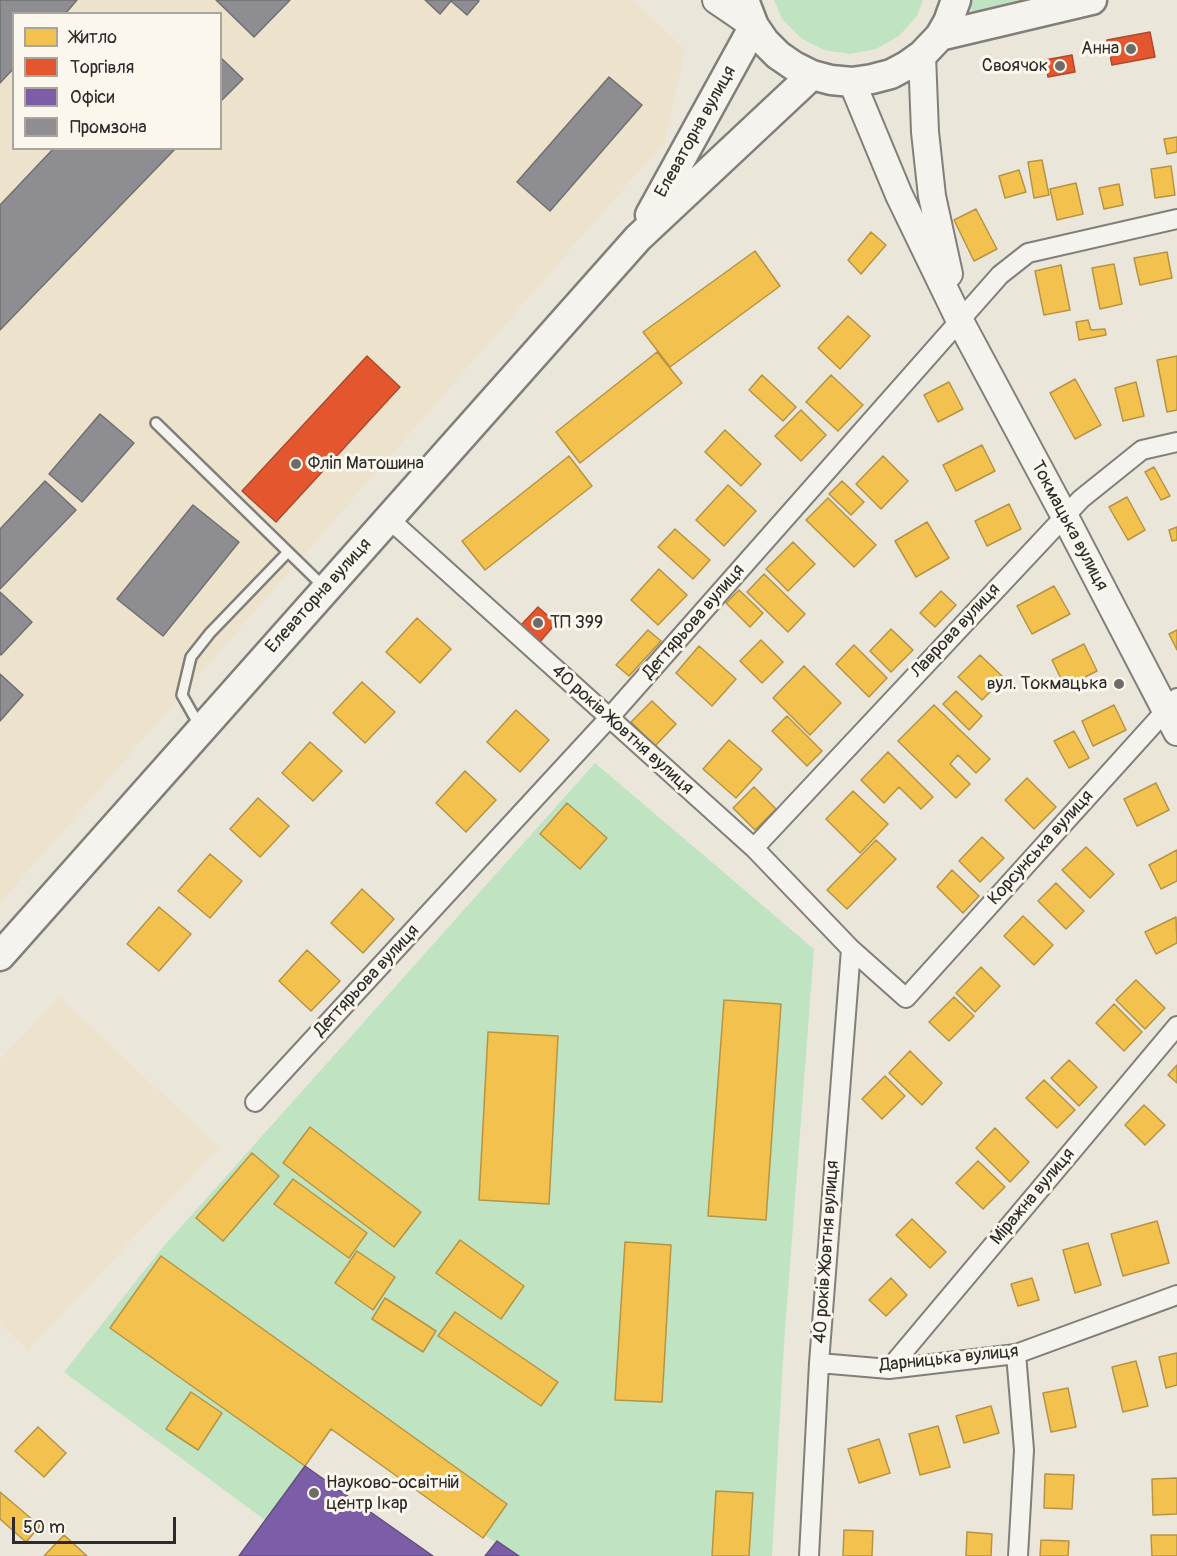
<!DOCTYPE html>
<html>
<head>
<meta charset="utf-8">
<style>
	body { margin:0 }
	#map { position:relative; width:1177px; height:1556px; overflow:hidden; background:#ebe6da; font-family:Pangolin,sans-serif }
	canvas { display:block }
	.legend { position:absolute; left:12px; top:12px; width:210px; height:138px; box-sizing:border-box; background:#fbf7ec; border:2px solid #a8a59f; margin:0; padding:8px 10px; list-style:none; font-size:18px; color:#2b2b2b }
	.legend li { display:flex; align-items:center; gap:12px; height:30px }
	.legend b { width:30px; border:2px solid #a8a59f }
	.scale { position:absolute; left:12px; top:1517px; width:164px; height:27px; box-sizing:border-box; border:3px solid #2b2b2b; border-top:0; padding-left:8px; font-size:18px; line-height:21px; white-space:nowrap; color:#2b2b2b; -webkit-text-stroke:4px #fbf7ec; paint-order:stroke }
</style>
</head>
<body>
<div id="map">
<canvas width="1177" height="1556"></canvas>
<ul class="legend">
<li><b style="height:16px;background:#f2c14e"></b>Житло</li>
<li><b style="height:16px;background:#e4572e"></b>Торгівля</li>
<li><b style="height:16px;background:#7b5ea7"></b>Офіси</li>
<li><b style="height:16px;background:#8d8d92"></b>Промзона</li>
</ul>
<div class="scale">50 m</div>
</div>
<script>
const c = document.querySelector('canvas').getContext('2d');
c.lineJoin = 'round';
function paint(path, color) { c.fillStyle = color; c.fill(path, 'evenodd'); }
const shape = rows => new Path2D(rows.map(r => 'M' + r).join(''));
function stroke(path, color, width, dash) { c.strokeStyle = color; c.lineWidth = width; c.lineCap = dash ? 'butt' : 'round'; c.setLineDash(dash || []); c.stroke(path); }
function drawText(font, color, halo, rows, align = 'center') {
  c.font = font + ' Pangolin,sans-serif'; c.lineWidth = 6; c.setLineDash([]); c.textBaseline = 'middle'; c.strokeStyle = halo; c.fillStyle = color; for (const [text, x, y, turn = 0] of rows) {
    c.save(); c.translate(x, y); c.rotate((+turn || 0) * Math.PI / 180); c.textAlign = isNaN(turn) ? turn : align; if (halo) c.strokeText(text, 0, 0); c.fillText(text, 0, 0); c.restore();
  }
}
const built = shape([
	[0,0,632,0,685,49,665,141,0,903],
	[14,14,220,14,220,148,14,148],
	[59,997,219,1147,28,1350,0,1324,0,1060]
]);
const green = shape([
	[774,0,923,0,917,16,899,36,876,49,850,54,824,50,801,38,782,19],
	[973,0,1040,0,976,15,970,8],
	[595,763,814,949,784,1344,772,1556,515,1556,332,1429,265,1520,64,1372,163,1247]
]);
const homes = shape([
	[1177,137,1177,152,1167,154,1164,139,1177,137],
	[1042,160,1049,195,1034,198,1028,162,1042,160],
	[1171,166,1175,195,1155,198,1151,169,1171,166],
	[1019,170,1026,192,1005,198,999,176,1019,170],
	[1076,183,1083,214,1057,220,1050,189,1076,183],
	[1119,184,1123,205,1104,209,1099,188,1119,184],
	[976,209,997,249,974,261,954,220,976,209],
	[871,232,886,245,861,274,848,260,871,232],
	[755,251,780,286,670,367,643,332,755,251],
	[1167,252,1172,278,1140,285,1134,258,1167,252],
	[1114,264,1122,304,1100,309,1092,268,1114,264],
	[1061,265,1070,310,1044,315,1035,271,1061,265],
	[848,316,870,336,840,369,818,348,848,316],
	[1088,320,1091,330,1105,329,1106,335,1079,340,1076,322,1088,320],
	[657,352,682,383,580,463,556,432,657,352],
	[1177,356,1177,410,1167,412,1157,360,1177,356],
	[762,375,796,407,783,421,749,390,762,375],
	[831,375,863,405,838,431,806,402,831,375],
	[1075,379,1101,425,1075,439,1050,393,1075,379],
	[949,382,963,409,938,422,924,395,949,382],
	[1136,382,1144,416,1123,421,1115,388,1136,382],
	[801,410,826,435,801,461,775,436,801,410],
	[725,430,761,464,741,486,705,452,725,430],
	[982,445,995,471,956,491,943,465,982,445],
	[569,456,592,486,485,570,462,541,569,456],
	[883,456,908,481,881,509,856,484,883,456],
	[1154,467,1170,496,1161,500,1145,472,1154,467],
	[842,481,864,502,851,515,829,494,842,481],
	[728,485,756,511,724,546,696,520,728,485],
	[1127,497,1145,530,1128,540,1109,507,1127,497],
	[828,498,876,545,854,567,806,520,828,498],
	[1009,504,1021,529,987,546,975,521,1009,504],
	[927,522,949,558,916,577,895,541,927,522],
	[1177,527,1177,540,1172,541,1169,530,1177,527],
	[675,529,710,560,693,579,658,547,675,529],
	[793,542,815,564,788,591,766,569,793,542],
	[659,569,687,595,658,625,631,600,659,569],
	[764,574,805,614,788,632,747,592,764,574],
	[1054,586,1070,614,1032,634,1017,606,1054,586],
	[739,590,763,613,750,627,726,603,739,590],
	[941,591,956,605,935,627,920,613,941,591],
	[417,618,451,649,420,683,386,652,417,618],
	[891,629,913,650,891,672,870,651,891,629],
	[648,630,661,641,629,676,616,665,648,630],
	[1177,630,1177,650,1169,634,1177,630],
	[761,640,783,662,762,683,740,661,761,640],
	[1084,644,1097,671,1065,687,1052,660,1084,644],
	[854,645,887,678,869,697,836,664,854,645],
	[699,646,736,679,712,706,676,673,699,646],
	[980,655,1004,678,982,700,958,677,980,655],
	[804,666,841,703,810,735,773,698,804,666],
	[362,682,395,712,365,743,333,713,362,682],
	[956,691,982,716,969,730,943,704,956,691],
	[652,701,676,724,655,746,631,722,652,701],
	[934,705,990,759,976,773,958,755,950,764,970,784,956,798,898,741,934,705],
	[1114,705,1126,730,1093,746,1082,721,1114,705],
	[516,710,549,740,520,772,487,742,516,710],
	[787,716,822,751,807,766,772,731,787,716],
	[1074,731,1089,758,1069,768,1054,741,1074,731],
	[729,740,762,769,736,798,703,769,729,740],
	[310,742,342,771,313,801,282,773,310,742],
	[888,752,933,797,921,809,899,787,884,803,861,780,888,752],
	[465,771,496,800,466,832,436,803,465,771],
	[1027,778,1056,807,1034,829,1005,800,1027,778],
	[1156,783,1169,810,1137,826,1124,799,1156,783],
	[754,787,776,809,755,830,733,808,754,787],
	[853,791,888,824,860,853,826,819,853,791],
	[258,798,289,826,260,857,230,829,258,798],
	[567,803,607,838,580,869,540,834,567,803],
	[982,837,1004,858,980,882,959,861,982,837],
	[876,840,896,859,847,909,827,890,876,840],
	[1086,847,1114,874,1090,898,1062,870,1086,847],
	[1177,850,1177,881,1161,889,1149,865,1177,850],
	[210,854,242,881,210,918,178,891,210,854],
	[952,870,979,896,963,913,937,887,952,870],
	[1056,883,1084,911,1066,929,1038,901,1056,883],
	[362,889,394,919,363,953,331,923,362,889],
	[159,907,191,934,159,971,127,944,159,907],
	[1023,916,1053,945,1034,965,1004,936,1023,916],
	[1176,917,1177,943,1156,954,1145,932,1176,917],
	[307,950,340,981,311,1011,279,981,307,950],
	[981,967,1000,986,975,1012,956,993,981,967],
	[1136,980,1165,1008,1145,1029,1116,1000,1136,980],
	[954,997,974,1016,949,1041,929,1022,954,997],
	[724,1000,781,1004,766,1220,708,1216,724,1000],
	[1114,1004,1142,1032,1124,1051,1096,1023,1114,1004],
	[488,1032,558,1036,549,1204,479,1200,488,1032],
	[910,1051,942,1083,922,1105,889,1073,910,1051],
	[1069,1060,1097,1087,1079,1106,1051,1078,1069,1060],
	[1177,1065,1177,1083,1168,1075,1177,1065],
	[885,1076,905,1096,882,1119,862,1099,885,1076],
	[1044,1080,1075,1110,1057,1128,1026,1098,1044,1080],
	[1144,1105,1165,1125,1145,1145,1125,1125,1144,1105],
	[310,1127,421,1212,394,1247,283,1163,310,1127],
	[995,1128,1029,1162,1010,1182,976,1148,995,1128],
	[252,1153,279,1176,223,1241,196,1218,252,1153],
	[978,1161,1005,1187,983,1209,956,1183,978,1161],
	[293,1179,367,1233,349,1258,274,1204,293,1179],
	[912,1219,946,1252,930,1268,896,1235,912,1219],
	[1157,1221,1169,1263,1123,1276,1111,1234,1157,1221],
	[460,1240,524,1286,501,1319,436,1273,460,1240],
	[625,1242,671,1245,662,1402,615,1400,625,1242],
	[1088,1243,1101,1285,1075,1293,1063,1250,1088,1243],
	[357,1251,395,1277,373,1310,335,1283,357,1251],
	[161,1256,507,1504,483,1538,331,1429,305,1466,110,1328,161,1256],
	[891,1278,907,1295,886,1316,869,1300,891,1278],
	[1032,1278,1039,1300,1018,1306,1011,1284,1032,1278],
	[385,1298,436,1331,423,1352,372,1319,385,1298],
	[455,1312,558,1382,541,1406,438,1336,455,1312],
	[1177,1353,1177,1385,1166,1388,1159,1357,1177,1353],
	[1136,1361,1148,1406,1123,1412,1112,1367,1136,1361],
	[1068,1388,1076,1427,1051,1432,1043,1393,1068,1388],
	[191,1392,222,1413,198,1450,166,1429,191,1392],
	[991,1406,999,1433,964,1443,956,1416,991,1406],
	[938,1426,950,1467,920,1475,909,1434,938,1426],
	[38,1427,66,1453,44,1477,15,1451,38,1427],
	[879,1439,890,1473,859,1483,848,1449,879,1439],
	[1045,1474,1074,1475,1072,1509,1044,1508,1045,1474],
	[1177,1478,1177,1514,1153,1515,1152,1479,1177,1478],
	[716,1491,753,1493,749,1556,712,1556,716,1491],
	[0,1492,40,1526,26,1542,0,1519,0,1492],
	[844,1530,873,1531,872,1556,843,1556,844,1530],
	[967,1532,992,1534,991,1556,966,1556,967,1532],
	[64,1535,87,1556,44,1556,64,1535],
	[1151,1535,1177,1535,1177,1556,1152,1556,1151,1535],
	[1041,1540,1069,1541,1068,1556,1040,1556,1041,1540]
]);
const shops = shape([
	[1150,32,1155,57,1112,65,1107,40,1150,32],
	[1072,55,1075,72,1048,77,1045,60,1072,55],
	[367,356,400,387,276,522,242,491,367,356],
	[538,607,556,623,539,643,520,626,538,607]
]);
const offices = shape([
	[305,1466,433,1556,239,1556,305,1466],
	[497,1541,519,1556,485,1556,497,1541]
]);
const industry = shape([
	[0,0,77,0,65,14,14,14,14,68,0,83,0,0],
	[216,0,290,0,254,37,216,0],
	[425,0,478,0,479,1,467,15,451,1,440,14,425,0],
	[220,57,243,79,220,102,220,57],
	[609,77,642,105,550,211,517,182,609,77],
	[54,148,176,148,0,330,0,205,54,148],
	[100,414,134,443,82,502,49,474,100,414],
	[45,481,76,510,0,589,0,529,45,481],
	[193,505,239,542,163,636,117,599,193,505],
	[0,592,32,622,1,655,0,653,0,592],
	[0,674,23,695,0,721,0,674]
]);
const lane = shape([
	[156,423,324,587],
	[199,725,182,695,191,657,210,633,288,552]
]);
const street = shape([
	[388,518,754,848,851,949,906,998,1177,698],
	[754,848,1081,499,1142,450,1177,442],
	[255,1102,609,718,1000,275,1028,253,1177,219],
	[1016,1354,1024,1450,1018,1556],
	[819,1363,889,1369,1016,1354,1177,1295],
	[889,1369,1177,1026],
	[809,1556,819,1363,851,949]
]);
const secondary = shape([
	[716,0,754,26],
	[922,55,925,132,932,196,949,274],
	[852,82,899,195,960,321,1064,515,1177,732]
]);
const primary = shape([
	[744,0,754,26,765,42,778,55,794,66,812,75,831,80,852,82,872,79,891,74,908,65,922,55,940,36,948,22,956,0],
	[940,36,1092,0],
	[650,215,754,26],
	[0,956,638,238,812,75]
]);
const markers = [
	[1131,49,6,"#6e6c68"],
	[1060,66,6,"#6e6c68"],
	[296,464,6,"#6e6c68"],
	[538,623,6,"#6e6c68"],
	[1119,684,6,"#6e6c68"],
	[314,1493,6,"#6e6c68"]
];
const poiNames = [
	["Анна",1119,49],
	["Своячок",1048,66],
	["Фліп Матошина",308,464,"left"],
	["ТП 399",550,623,"left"],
	["вул. Токмацька",1107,684],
	["Науково-освітній",326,1483,"left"],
	["центр Ікар",326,1504,"left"]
];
const streetNames = [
	["Елеваторна вулиця",696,132,-61],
	["Токмацька вулиця",1069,526,62],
	["Елеваторна вулиця",319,596,-48],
	["Дегтярьова вулиця",694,622,-49],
	["Лаврова вулиця",956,631,-47],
	["40 років Жовтня вулиця",622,730,42],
	["Корсунська вулиця",1041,848,-48],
	["Дегтярьова вулиця",367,981,-47],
	["Міражна вулиця",1033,1197,-50],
	["40 років Жовтня вулиця",827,1252,-86],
	["Дарницька вулиця",949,1359,-6]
];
paint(built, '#ede2cc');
paint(green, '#c0e4c2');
paint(homes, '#f2c14e');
stroke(homes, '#b69444', 1.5);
paint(shops, '#e4572e');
stroke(shops, '#ac4a2d', 1.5);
paint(offices, '#7b5ea7');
stroke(offices, '#634f82', 1.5);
paint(industry, '#8d8d92');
stroke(industry, '#707073', 1.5);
stroke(lane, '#817f7a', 14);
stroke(street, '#817f7a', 22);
stroke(secondary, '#817f7a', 30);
stroke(primary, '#817f7a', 33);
stroke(lane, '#f4f3ee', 9);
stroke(street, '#f4f3ee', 18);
stroke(secondary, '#f4f3ee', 26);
stroke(primary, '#f4f3ee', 28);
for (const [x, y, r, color] of markers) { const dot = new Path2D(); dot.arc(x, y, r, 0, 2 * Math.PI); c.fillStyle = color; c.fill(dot); stroke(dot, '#fbf7ec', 2); }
drawText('18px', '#2b2b2b', '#fbf7ec', poiNames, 'right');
drawText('18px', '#2b2b2b', '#fbf7ec', streetNames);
</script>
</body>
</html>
